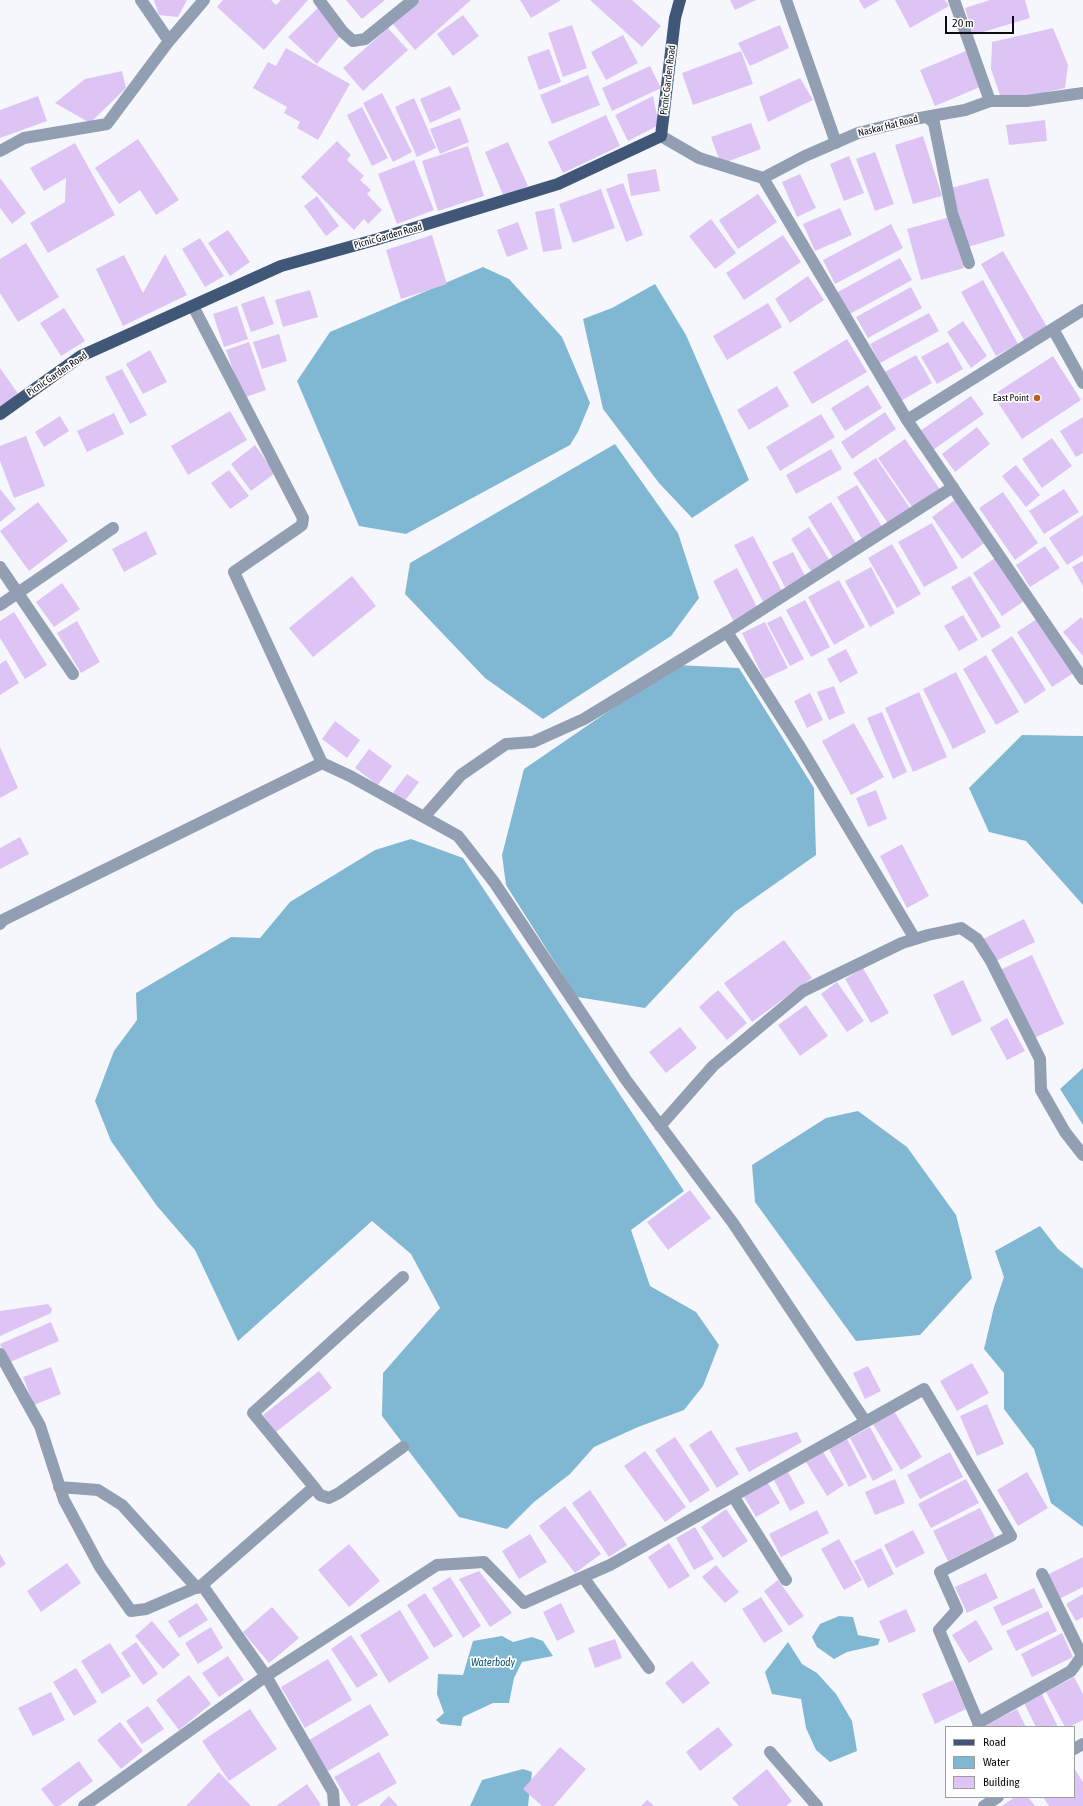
<!DOCTYPE html>
<html>
<head>
<meta charset="utf-8">
<style>
	body { margin:0 }
	#map { position:relative; width:1083px; height:1806px; overflow:hidden; background:#f6f7fd; font-family:"Asap Condensed",sans-serif }
	canvas { display:block }
	.legend { position:absolute; left:945px; top:1726px; width:130px; height:72px; box-sizing:border-box; background:#fff; border:1px solid #9d9d9f; margin:0; padding:5px 7px; list-style:none; font-size:12px; color:#0b0b10 }
	.legend li { display:flex; align-items:center; gap:8px; height:20px }
	.legend b { width:20px; border:1px solid #9d9d9f }
	.scale { position:absolute; left:945px; top:16px; width:69px; height:18px; box-sizing:border-box; border:2px solid #0b0b10; border-top:0; padding-left:5px; font-size:12px; line-height:14px; white-space:nowrap; color:#0b0b10; -webkit-text-stroke:3px #fff; paint-order:stroke }
</style>
</head>
<body>
<div id="map">
<canvas width="1083" height="1806"></canvas>
<ul class="legend">
<li><b style="height:5px;background:#405777"></b>Road</li>
<li><b style="height:11px;background:#80b7d3"></b>Water</li>
<li><b style="height:11px;background:#ddc4f4"></b>Building</li>
</ul>
<div class="scale">20 m</div>
</div>
<script>
const c = document.querySelector('canvas').getContext('2d');
c.lineJoin = 'round';
function paint(path, color) { c.fillStyle = color; c.fill(path, 'evenodd'); }
const shape = rows => new Path2D(rows.map(r => 'M' + r).join(''));
function stroke(path, color, width, dash) { c.strokeStyle = color; c.lineWidth = width; c.lineCap = dash ? 'butt' : 'round'; c.setLineDash(dash || []); c.stroke(path); }
function drawText(font, color, halo, rows, align = 'center') {
  c.font = font + ' "Asap Condensed",sans-serif'; c.lineWidth = 3.5; c.setLineDash([]); c.textBaseline = 'middle'; c.strokeStyle = halo; c.fillStyle = color; for (const [text, x, y, turn = 0] of rows) {
    c.save(); c.translate(x, y); c.rotate((+turn || 0) * Math.PI / 180); c.textAlign = isNaN(turn) ? turn : align; if (halo) c.strokeText(text, 0, 0); c.fillText(text, 0, 0); c.restore();
  }
}
const water = shape([
	[483,267,509,279,562,337,590,403,578,432,570,445,406,534,359,526,297,381,330,332],
	[655,284,686,335,749,480,692,518,659,483,603,409,583,319,612,308],
	[615,444,678,533,699,598,671,636,543,719,485,678,405,594,410,563],
	[676,665,739,668,814,788,816,855,735,912,645,1008,577,997,506,885,502,855,524,769],
	[1022,735,1083,736,1083,905,1026,841,989,832,969,788],
	[411,839,463,858,684,1191,631,1230,650,1286,696,1312,719,1345,703,1386,684,1410,638,1427,594,1447,570,1474,534,1502,507,1529,459,1517,382,1416,383,1373,440,1308,411,1254,372,1221,238,1341,195,1250,157,1206,111,1141,95,1101,114,1051,137,1020,136,993,231,937,260,938,290,902,375,850],
	[1083,1068,1083,1125,1060,1089],
	[858,1111,907,1147,956,1215,972,1278,920,1335,856,1341,755,1202,752,1165,826,1118],
	[1040,1226,1058,1249,1083,1269,1083,1527,1051,1503,1034,1449,1004,1409,1004,1373,984,1349,994,1307,1004,1277,995,1251],
	[839,1616,853,1617,858,1635,880,1639,878,1645,847,1652,834,1659,817,1647,812,1637,820,1624],
	[502,1636,513,1642,532,1637,543,1641,553,1656,522,1662,514,1678,509,1703,493,1703,463,1717,461,1726,441,1724,436,1720,444,1713,437,1694,438,1674,463,1675,473,1641],
	[788,1642,802,1664,817,1673,836,1694,852,1721,857,1751,830,1762,816,1750,806,1728,801,1699,772,1694,765,1672],
	[523,1769,532,1772,528,1806,470,1806,482,1780]
]);
const building = shape([
	[154,0,187,0,178,17,159,15],
	[223,0,271,0,276,5,281,0,308,0,264,50,217,7],
	[346,0,385,0,362,19],
	[420,0,471,0,415,50,393,24],
	[520,0,561,0,531,18],
	[590,0,632,0,661,26,642,47],
	[730,0,756,0,735,10],
	[859,0,880,0,864,9],
	[895,0,945,0,949,6,910,28],
	[990,0,1025,0,1030,18,973,35,965,8],
	[318,8,340,36,317,64,288,37],
	[463,15,479,36,453,56,437,34],
	[572,25,587,68,563,77,548,33],
	[780,25,789,48,750,66,738,43],
	[388,28,408,50,363,91,343,68],
	[1053,28,1068,65,1065,88,1030,96,1000,95,991,69,992,42],
	[623,35,638,63,606,80,591,52],
	[286,48,350,84,318,140,297,128,300,122,284,113,287,107,253,88,268,62,276,66],
	[549,49,561,82,539,90,527,57],
	[741,51,753,84,693,105,682,73],
	[966,51,980,87,935,106,920,70],
	[650,66,661,88,612,111,602,88],
	[122,71,126,88,90,123,55,103,85,79],
	[588,75,600,105,552,124,540,95],
	[800,78,813,100,768,122,759,97],
	[450,86,461,109,430,123,420,99],
	[382,93,412,152,393,162,363,103],
	[38,96,47,121,0,138,0,110],
	[653,96,659,125,628,141,615,115],
	[414,98,436,148,417,157,395,107],
	[362,107,388,158,372,166,347,115],
	[606,115,620,146,563,173,548,142],
	[460,118,469,142,440,154,430,129],
	[1045,120,1047,141,1009,145,1006,125],
	[751,123,761,149,721,164,711,137],
	[923,136,942,196,913,204,895,145],
	[138,139,179,200,156,215,140,190,119,204,95,168],
	[337,141,351,155,347,160,364,176,360,180,371,190,367,194,382,210,368,224,364,219,354,230,301,177],
	[508,142,528,186,504,197,485,152],
	[75,143,115,215,48,253,30,223,65,202,66,178,44,191,30,168],
	[468,146,484,196,438,211,422,161],
	[875,152,894,204,875,211,856,159],
	[849,156,864,193,844,201,830,164],
	[414,160,434,210,397,224,378,174],
	[656,169,660,191,631,196,627,174],
	[800,174,816,208,797,217,782,182],
	[0,178,26,213,12,224,0,208],
	[988,178,1005,236,968,247,951,188],
	[623,183,643,235,626,242,606,189],
	[601,189,615,228,573,243,559,204],
	[758,194,777,222,738,249,719,220],
	[317,196,339,226,326,236,304,206],
	[554,208,562,249,543,252,535,212],
	[840,208,852,235,815,251,803,224],
	[950,217,964,268,921,280,907,229],
	[711,219,736,253,715,269,689,236],
	[518,222,528,249,507,257,497,230],
	[891,224,903,248,835,284,823,260],
	[228,230,250,262,230,276,208,243],
	[432,235,447,284,401,299,386,250],
	[783,235,801,262,744,300,726,273],
	[200,238,224,276,205,287,182,249],
	[26,243,59,297,18,322,0,293,0,259],
	[1003,251,1047,327,1024,340,981,264],
	[165,254,187,295,123,326,96,269,124,255,143,293],
	[900,258,912,280,848,315,836,293],
	[808,276,824,300,790,323,775,299],
	[983,280,1018,344,996,356,961,292],
	[911,287,922,308,868,338,856,317],
	[310,290,318,317,283,327,275,300],
	[264,296,274,324,251,332,241,304],
	[768,303,782,327,727,360,713,336],
	[237,306,248,339,224,347,213,314],
	[64,308,85,341,61,356,40,323],
	[929,313,939,331,880,363,870,344],
	[963,321,987,356,971,368,947,332],
	[279,334,287,361,262,369,253,342],
	[847,339,867,372,812,404,793,372],
	[249,342,266,390,243,398,226,350],
	[948,342,963,369,937,384,921,357],
	[150,350,167,382,143,394,126,364],
	[916,355,932,383,899,402,883,373],
	[1053,356,1081,400,1022,439,993,395],
	[0,368,19,395,0,408],
	[122,369,147,415,130,424,105,377],
	[868,385,882,408,845,431,831,408],
	[777,386,789,406,749,430,737,410],
	[971,396,984,414,933,450,920,431],
	[230,411,247,440,188,475,171,446],
	[885,412,896,429,852,459,841,442],
	[114,413,124,434,87,452,77,431],
	[821,414,835,437,780,471,766,447],
	[60,416,69,431,44,447,35,432],
	[1083,417,1083,453,1076,457,1060,431],
	[977,427,990,444,955,472,942,454],
	[26,436,45,486,14,498,0,461,0,446],
	[1052,438,1072,466,1042,488,1022,459],
	[905,439,941,491,914,510,878,458],
	[255,445,275,473,251,491,231,464],
	[831,449,842,469,796,494,786,475],
	[876,458,912,511,890,526,853,473],
	[1016,465,1040,495,1026,507,1002,476],
	[229,470,249,496,230,509,211,483],
	[857,485,884,530,864,542,837,497],
	[0,489,16,509,0,522],
	[1064,489,1079,512,1044,534,1029,511],
	[1003,492,1038,543,1015,560,979,508],
	[955,500,986,542,962,559,932,517],
	[38,502,68,541,29,571,0,531],
	[831,502,857,545,834,559,808,517],
	[1083,515,1083,555,1067,565,1049,538],
	[932,523,958,568,924,587,898,542],
	[809,527,830,561,812,573,791,539],
	[146,531,157,554,124,572,112,549],
	[753,536,782,591,763,602,734,545],
	[892,544,921,594,897,608,868,558],
	[1045,546,1060,568,1030,587,1016,565],
	[793,552,806,578,786,589,772,562],
	[998,556,1027,599,1002,616,973,573],
	[1083,561,1083,586,1072,567],
	[871,567,895,613,870,627,845,581],
	[737,568,758,609,734,622,713,581],
	[352,576,376,606,313,657,289,628],
	[970,576,1001,627,982,638,951,587],
	[839,580,865,627,834,645,808,597],
	[62,583,80,609,54,627,36,602],
	[805,600,830,647,811,657,786,610],
	[14,612,47,665,25,679,0,638,0,621],
	[963,615,978,640,959,651,944,626],
	[781,616,804,659,790,666,767,623],
	[1040,617,1075,672,1052,687,1017,632],
	[1081,617,1083,620,1083,656,1063,632],
	[77,621,100,662,81,673,57,633],
	[765,622,788,668,764,679,742,633],
	[1012,636,1046,690,1025,704,991,650],
	[846,649,858,673,840,683,827,659],
	[986,655,1019,712,996,725,963,669],
	[6,660,19,683,0,695,0,664],
	[956,672,986,732,953,749,923,689],
	[834,686,845,713,829,720,817,692],
	[919,692,947,757,913,772,885,708],
	[810,693,823,720,807,728,794,701],
	[882,712,907,772,893,779,867,718],
	[335,721,360,740,347,758,322,739],
	[854,723,884,777,851,795,822,741],
	[0,747,18,788,0,798],
	[369,749,392,766,378,785,355,768],
	[407,774,419,782,404,802,392,794],
	[876,790,887,819,868,827,856,798],
	[20,837,29,854,0,869,0,848],
	[902,844,929,896,907,908,880,856],
	[1024,919,1035,942,994,962,983,939],
	[784,940,812,978,752,1022,724,983],
	[1032,955,1064,1024,1032,1039,1000,970],
	[863,968,889,1013,871,1023,845,979],
	[963,980,982,1021,952,1036,933,995],
	[837,982,864,1021,847,1032,821,994],
	[718,990,747,1023,727,1040,699,1007],
	[806,1005,828,1036,800,1056,778,1025],
	[1007,1018,1025,1051,1007,1060,990,1028],
	[680,1027,697,1048,666,1073,649,1052],
	[690,1190,711,1218,668,1250,647,1222],
	[48,1304,52,1309,51,1313,0,1336,0,1311],
	[51,1322,59,1341,8,1363,0,1344],
	[972,1363,989,1393,957,1411,940,1381],
	[868,1366,881,1391,865,1399,853,1373],
	[51,1367,61,1394,34,1405,23,1377],
	[319,1371,332,1388,276,1432,263,1415],
	[987,1404,1004,1444,977,1456,960,1416],
	[894,1411,922,1457,901,1470,873,1424],
	[870,1427,893,1470,873,1481,850,1438],
	[711,1430,739,1474,717,1488,689,1445],
	[797,1432,802,1442,749,1472,735,1448],
	[675,1437,710,1490,690,1503,655,1450],
	[846,1437,867,1477,849,1487,828,1447],
	[645,1451,686,1507,665,1522,624,1466],
	[823,1452,844,1485,827,1496,806,1462],
	[950,1452,963,1477,920,1499,907,1475],
	[788,1472,805,1503,790,1511,774,1480],
	[1027,1472,1048,1508,1018,1526,997,1490],
	[895,1479,905,1503,875,1515,865,1492],
	[966,1479,979,1503,931,1528,918,1504],
	[766,1480,780,1503,756,1517,743,1495],
	[590,1490,627,1545,609,1557,572,1503],
	[565,1506,601,1554,575,1573,539,1526],
	[980,1508,995,1537,948,1561,933,1531],
	[726,1509,748,1541,723,1558,701,1527],
	[817,1510,829,1533,781,1557,769,1534],
	[695,1527,714,1559,694,1570,676,1538],
	[913,1530,925,1553,896,1568,884,1545],
	[530,1534,547,1562,519,1579,502,1551],
	[839,1539,862,1580,844,1590,821,1549],
	[669,1543,690,1576,669,1589,648,1557],
	[349,1544,380,1581,349,1607,318,1570],
	[881,1548,894,1574,868,1588,854,1561],
	[0,1554,6,1564,0,1568],
	[1083,1557,1083,1587,1059,1599,1047,1575],
	[67,1563,81,1583,41,1612,27,1591],
	[716,1565,739,1592,725,1603,702,1577],
	[479,1571,512,1613,490,1627,459,1579],
	[986,1573,998,1598,967,1613,955,1587],
	[450,1577,481,1626,463,1638,432,1588],
	[778,1580,804,1616,789,1626,764,1591],
	[1034,1588,1043,1607,1002,1626,993,1607],
	[425,1593,453,1636,434,1648,407,1605],
	[1083,1594,1083,1617,1076,1621,1066,1604],
	[761,1597,783,1631,764,1643,742,1609],
	[197,1603,208,1620,179,1638,168,1621],
	[561,1603,575,1632,557,1641,543,1612],
	[272,1607,299,1638,269,1663,243,1632],
	[906,1609,916,1631,889,1643,879,1621],
	[400,1610,429,1658,389,1683,360,1635],
	[1048,1611,1057,1631,1016,1651,1006,1631],
	[976,1620,993,1649,969,1663,952,1635],
	[152,1621,180,1655,163,1669,135,1636],
	[211,1627,223,1648,198,1664,185,1643],
	[1062,1633,1073,1657,1032,1677,1021,1654],
	[351,1635,378,1675,357,1688,331,1649],
	[615,1639,622,1658,595,1668,588,1648],
	[136,1642,158,1674,143,1685,121,1653],
	[110,1643,131,1676,102,1694,81,1661],
	[228,1656,244,1680,219,1697,202,1673],
	[328,1659,352,1700,305,1728,281,1687],
	[692,1661,710,1683,683,1704,665,1683],
	[76,1668,97,1702,74,1716,53,1682],
	[189,1675,211,1704,179,1730,156,1700],
	[1074,1677,1083,1694,1083,1720,1069,1727,1065,1727,1046,1692],
	[953,1680,966,1709,935,1724,922,1694],
	[1040,1690,1058,1727,1036,1727,1022,1699],
	[51,1692,65,1720,33,1736,18,1708],
	[370,1704,389,1735,328,1771,309,1740],
	[148,1706,164,1729,142,1744,126,1721],
	[250,1709,277,1749,229,1781,202,1741],
	[1017,1709,1026,1727,987,1727,986,1725],
	[120,1722,143,1751,121,1769,97,1740],
	[718,1727,733,1745,700,1771,686,1752],
	[560,1747,586,1769,554,1806,542,1806,523,1789],
	[379,1752,397,1783,356,1806,351,1806,334,1777],
	[79,1761,93,1781,59,1806,54,1806,41,1789],
	[1074,1768,1083,1782,1083,1806,1049,1806,1043,1797,1074,1797],
	[767,1769,792,1801,786,1806,739,1806,732,1798],
	[219,1772,251,1806,186,1806],
	[307,1784,321,1805,319,1806,276,1806],
	[389,1796,398,1806,379,1806],
	[1015,1797,1028,1797,1035,1806,1002,1806],
	[647,1800,654,1806,641,1806]
]);
const minor = shape([
	[141,0,169,41],
	[319,0,343,32,353,41,365,39,413,0],
	[786,0,836,143],
	[954,0,990,101],
	[927,117,934,123,952,213,969,263],
	[661,136,699,158,763,178,805,156,858,133,914,119,965,110,990,101,1027,101,1083,93],
	[0,151,24,138,107,124,169,41,204,0],
	[763,178,907,420,1083,679],
	[1053,329,1083,383],
	[907,420,1083,310],
	[0,567,73,674],
	[0,605,113,528],
	[727,632,802,750,915,939],
	[322,763,350,776,458,836,494,882,626,1080,733,1223,865,1421],
	[424,817,461,775,506,744,533,742,584,719,727,632,953,487],
	[0,924,3,920,322,763,234,572,298,528,302,525,303,518,193,306],
	[660,1126,713,1066,803,991,902,943,928,935,961,928,977,939,991,961,1040,1059,1041,1090,1065,1132,1083,1155],
	[0,1354,40,1426,64,1500,100,1567,131,1611,146,1609,202,1585],
	[59,1487,98,1490,122,1505,197,1588],
	[314,1487,320,1495,329,1498,339,1493,403,1447],
	[733,1496,786,1580],
	[583,1577,649,1668],
	[978,1723,1071,1671,1082,1656,1042,1574],
	[1074,1749,1083,1744],
	[770,1752,817,1806],
	[84,1806,266,1676,437,1565,484,1562,524,1603,610,1565,924,1389,1011,1536,940,1572,957,1610,939,1630,980,1727],
	[334,1806,333,1792,266,1676,202,1585,314,1487,253,1413,403,1277],
	[984,1806,998,1797]
]);
const major = shape([
	[0,414,81,356,281,266,378,239,558,184,661,136,675,18,680,0]
]);
const markers = [
	[1037,398,4,"#be5f18"]
];
const streetNames = [
	["Picnic Garden Road",668,80,-83],
	["Naskar Hat Road",888,126,-14],
	["Picnic Garden Road",388,236,-16],
	["Picnic Garden Road",57,374,-34]
];
const poiNames = [
	["East Point",1029,398]
];
const waterNames = [
	["Waterbody",493,1663]
];
paint(water, '#80b7d3');
paint(building, '#ddc4f4');
stroke(minor, '#929fb2', 12);
stroke(major, '#405777', 12);
for (const [x, y, r, color] of markers) { const dot = new Path2D(); dot.arc(x, y, r, 0, 2 * Math.PI); c.fillStyle = color; c.fill(dot); stroke(dot, '#fff', 1.5); }
drawText('10px', '#0b0b10', '#fff', streetNames);
drawText('10px', '#0b0b10', '#fff', poiNames, 'right');
drawText('italic 11px', '#0c5470', '#fff', waterNames);
</script>
</body>
</html>
